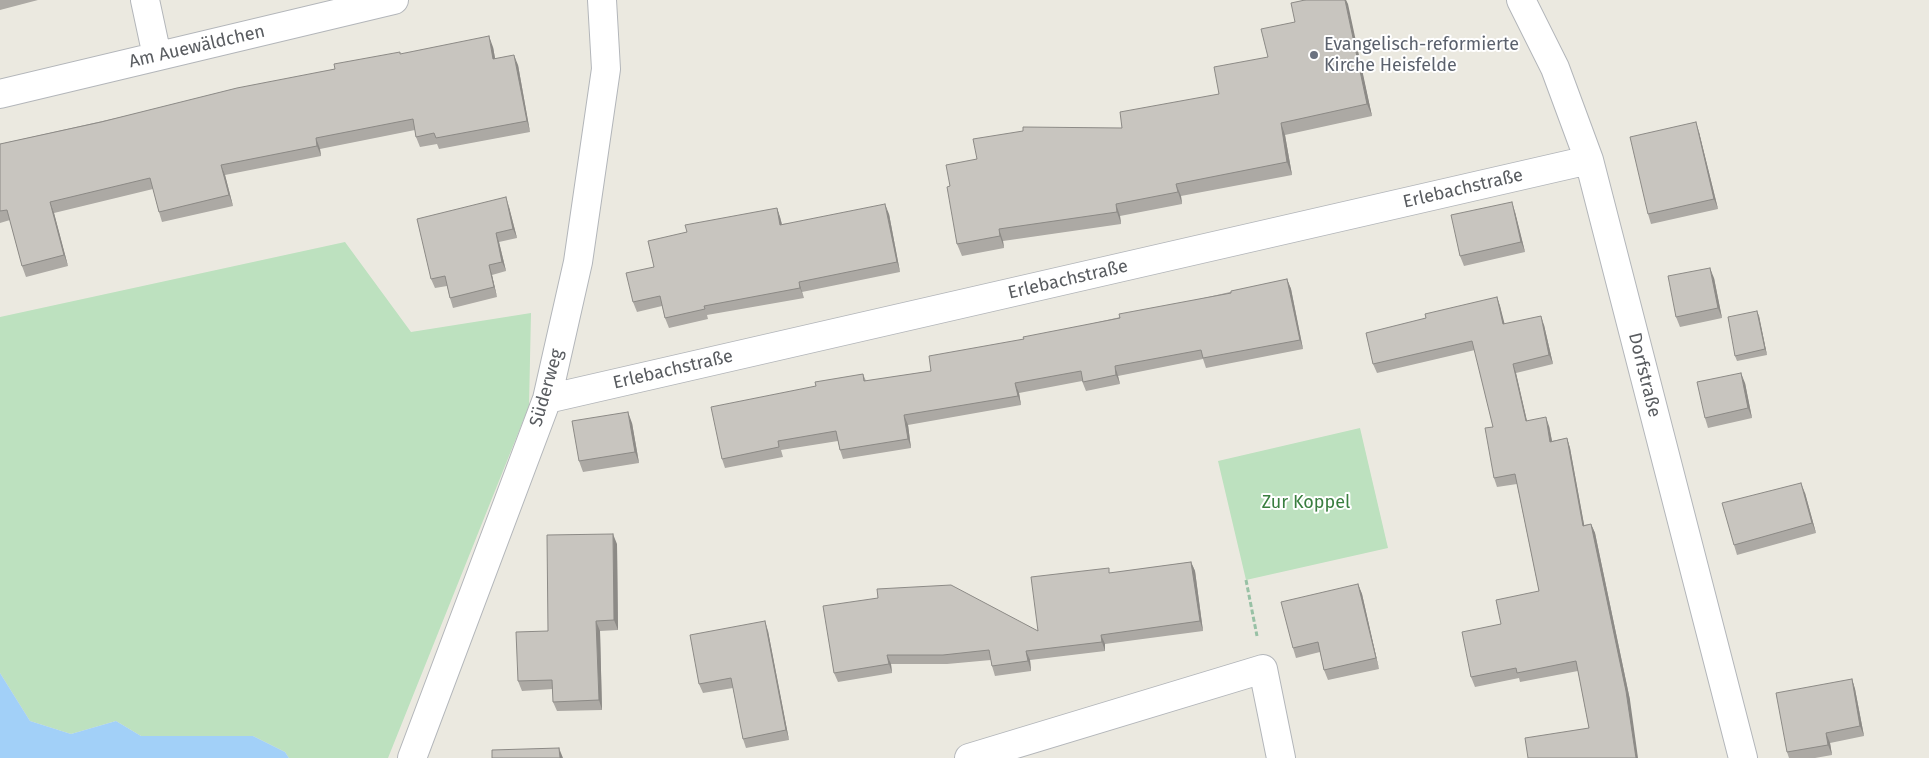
<!DOCTYPE html>
<html>
<head>
<meta charset="utf-8">
<style>
	body { margin:0 }
	canvas { display:block; background:#ebe9e0 }
</style>
</head>
<body>
<canvas width="1929" height="758"></canvas>
<script>
const c = document.querySelector('canvas').getContext('2d');
c.lineJoin = 'round';
function paint(path, color) { c.fillStyle = color; c.fill(path, 'evenodd'); }
const shape = rows => new Path2D(rows.map(r => 'M' + r).join(''));
function stroke(path, color, width, dash) { c.strokeStyle = color; c.lineWidth = width; c.lineCap = dash ? 'butt' : 'round'; c.setLineDash(dash || []); c.stroke(path); }
function drawText(font, color, halo, rows, align = 'center') {
  c.font = font + ' "Fira Sans",sans-serif'; c.lineWidth = 4; c.setLineDash([]); c.textBaseline = 'middle'; c.strokeStyle = halo; c.fillStyle = color; for (const [text, x, y, turn = 0] of rows) {
    c.save(); c.translate(x, y); c.rotate((+turn || 0) * Math.PI / 180); c.textAlign = isNaN(turn) ? turn : align; if (halo) c.strokeText(text, 0, 0); c.fillText(text, 0, 0); c.restore();
  }
}
const green = shape([
	[345,242,411,332,531,313,529,406,388,758,289,758,285,752,253,736,141,736,116,721,71,734,30,721,0,673,0,317],
	[1360,428,1388,548,1246,580,1218,461]
]);
const water = shape([
	[0,673,30,721,71,734,116,721,141,736,253,736,285,752,289,758,0,758]
]);
const path = shape([
	[1246,580,1257,636]
]);
const minor = shape([
	[145,0,157,56],
	[1521,0,1555,68,1589,160,1743,758],
	[0,94,394,0],
	[547,399,1589,160],
	[412,758,547,399,578,262,606,69,602,0],
	[969,758,1263,669,1281,758]
]);
const wall = shape([
	[0,0,38,0,0,10],
	[1305,0,1346,0,1372,116,1285,135,1292,175,1181,196,1182,204,1120,216,1121,224,1003,241,1004,248,962,256,957,244,950,186,977,159,1122,128,1219,94,1268,57,1295,22],
	[493,47,495,58,518,65,530,132,439,149,437,144,420,147,416,137,415,130,320,149,321,156,225,175,233,206,162,222,159,212,153,189,54,213,68,266,26,277,22,266,10,220,0,223,0,144,335,69,400,54],
	[1699,132,1718,209,1651,224,1648,214],
	[509,207,517,238,499,242,506,271,492,275,497,297,453,308,450,298,447,286,435,288,431,279],
	[777,208,780,217,782,224,889,214,900,272,802,292,804,298,707,315,708,319,669,328,665,318,662,306,637,312,633,302,654,267,687,232],
	[1515,212,1525,252,1464,266,1460,256],
	[1714,278,1722,318,1680,327,1676,317],
	[1287,279,1291,289,1303,349,1206,368,1203,359,1118,376,1120,384,1086,391,1082,381,1019,393,1021,405,908,425,911,448,843,459,840,450,838,441,781,450,783,457,725,468,722,459,816,386,863,374,866,381,931,371,1024,339],
	[1497,297,1500,306,1504,324,1544,325,1553,364,1516,373,1527,421,1549,426,1552,441,1567,438,1570,448,1584,525,1591,524,1595,533,1630,700,1589,728,1578,671,1520,682,1519,678,1475,687,1471,677,1501,624,1539,591,1517,484,1497,487,1494,478,1493,427,1475,350,1377,373,1373,364,1426,318],
	[1759,316,1767,355,1737,361,1735,356],
	[1745,383,1752,418,1708,428,1705,418],
	[632,423,639,463,583,472,579,461],
	[1805,493,1816,533,1737,555,1734,545],
	[617,544,618,630,600,631,602,710,557,711,553,702,553,689,522,691,518,681,548,631],
	[1191,562,1195,571,1203,631,1105,644,1105,651,1030,660,1031,671,995,676,992,666,991,660,947,664,891,664,892,673,838,682,834,673,878,598,1038,631,1111,573],
	[1358,584,1362,594,1379,669,1328,680,1324,670,1320,652,1296,658,1293,648],
	[768,631,789,740,746,748,743,739,733,688,703,693,699,684],
	[1852,679,1855,689,1864,736,1830,743,1832,755,1815,758,1789,758,1787,752]
]);
const shadedWall = shape([
	[1345,0,1346,0,1348,4,1372,116,1367,104],
	[489,36,493,47,497,69,493,59],
	[514,55,518,65,530,132,527,121],
	[1696,122,1699,132,1718,209,1714,199],
	[1281,123,1285,135,1292,175,1287,162],
	[316,138,320,149,321,156,317,146],
	[221,165,225,175,233,206,229,195],
	[1176,184,1181,196,1182,204,1178,192],
	[506,197,509,207,517,238,513,229],
	[50,202,54,213,68,266,64,255],
	[1512,202,1515,212,1525,252,1521,242],
	[885,204,889,214,900,272,897,262],
	[1116,204,1120,216,1121,224,1117,212],
	[777,208,780,217,784,234,780,225],
	[999,229,1003,241,1004,248,1000,236],
	[496,233,499,242,506,271,502,262],
	[489,265,492,275,497,297,494,287],
	[1710,268,1714,278,1722,318,1718,308],
	[1287,279,1291,289,1303,349,1300,340],
	[799,282,802,292,804,298,800,288],
	[1497,297,1500,306,1507,333,1503,324],
	[1757,311,1759,316,1767,355,1765,349],
	[1541,316,1544,325,1553,364,1549,355],
	[1513,364,1516,373,1529,430,1526,421],
	[1115,366,1118,376,1120,384,1116,375],
	[1741,373,1745,383,1752,418,1748,408],
	[1015,383,1019,393,1021,405,1018,396],
	[628,412,632,423,639,463,635,452],
	[904,415,908,425,911,448,908,439],
	[1546,417,1549,426,1554,451,1550,442],
	[1567,438,1570,448,1586,535,1583,526],
	[1801,483,1805,493,1816,533,1812,523],
	[1591,524,1595,533,1630,700,1638,758,1636,758],
	[613,534,617,544,618,630,614,620],
	[1191,562,1195,571,1203,631,1200,621],
	[1358,584,1362,594,1379,669,1376,658],
	[596,621,600,631,602,710,599,700],
	[765,621,768,631,789,740,786,730],
	[1101,635,1105,644,1105,651,1102,642],
	[1026,651,1030,660,1031,671,1028,661],
	[887,655,891,664,892,673,889,664],
	[1852,679,1855,689,1864,736,1860,726],
	[1826,733,1830,743,1832,755,1828,745],
	[559,748,563,758,560,758]
]);
const building = shape([
	[1305,0,1345,0,1367,104,1281,123,1287,162,1176,184,1178,192,1116,204,1117,212,999,229,1000,236,957,244,947,187,950,186,946,165,977,159,973,139,1023,131,1023,127,1122,128,1120,112,1219,94,1214,67,1268,57,1261,29,1295,22,1291,3,1305,0],
	[489,36,493,59,514,55,527,121,436,138,434,133,416,137,413,119,316,138,317,146,221,165,229,195,159,212,150,178,50,202,64,255,22,266,7,210,0,211,0,144,101,122,237,88,335,69,334,64,400,52,400,54,489,36],
	[1696,122,1714,199,1648,214,1630,137,1696,122],
	[506,197,513,229,496,233,502,262,489,265,494,287,450,298,445,276,431,279,417,219,506,197],
	[1512,202,1521,242,1460,256,1451,215,1512,202],
	[885,204,897,262,799,282,800,288,704,306,705,309,665,318,660,296,633,302,626,273,654,267,648,241,687,232,685,225,777,208,780,225,885,204],
	[1710,268,1718,308,1676,317,1668,276,1710,268],
	[1287,279,1300,340,1203,358,1201,350,1115,366,1116,375,1083,382,1081,371,1015,383,1018,396,904,415,908,439,840,450,836,431,778,441,779,447,722,459,711,407,816,386,815,382,863,374,864,381,931,371,929,356,1024,339,1023,337,1120,318,1119,314,1231,293,1231,291,1287,279],
	[1497,297,1503,324,1541,316,1549,355,1513,364,1526,421,1546,417,1550,442,1567,438,1583,526,1591,524,1626,691,1636,758,1528,758,1525,738,1589,728,1576,661,1517,673,1516,668,1471,677,1462,632,1501,624,1496,600,1539,591,1515,474,1494,478,1485,428,1493,427,1472,341,1373,364,1366,333,1426,318,1425,314,1497,297],
	[1757,311,1765,349,1735,356,1728,317,1757,311],
	[1741,373,1748,408,1705,418,1697,382,1741,373],
	[628,412,635,452,579,461,572,421,628,412],
	[1801,483,1812,523,1734,545,1722,503,1801,483],
	[613,534,614,620,596,621,599,700,553,702,552,680,518,681,516,632,548,631,547,535,613,534],
	[1191,562,1200,621,1101,635,1102,642,1026,651,1028,661,992,666,989,650,943,655,887,655,889,664,834,673,823,606,878,598,877,589,951,585,1038,631,1031,577,1109,568,1109,573,1191,562],
	[1358,584,1376,658,1324,670,1318,642,1293,648,1281,602,1358,584],
	[765,621,786,730,743,739,731,678,699,684,690,635,765,621],
	[1852,679,1860,726,1826,733,1828,745,1787,752,1776,693,1852,679],
	[559,748,560,758,492,758,492,750,559,748]
]);
const markers = [
	[1314,55,5,"#6b7280"]
];
const worshipNames = [
	["Evangelisch-reformierte",1324,45],
	["Kirche Heisfelde",1324,66]
];
const streetNames = [
	["Am Auewäldchen",197,47,-13],
	["Erlebachstraße",1463,189,-13],
	["Erlebachstraße",1068,280,-13],
	["Erlebachstraße",673,370,-13],
	["Dorfstraße",1644,375,76],
	["Süderweg",547,388,-74]
];
const parkNames = [
	["Zur Koppel",1306,503]
];
paint(green, '#bde1bf');
paint(water, '#a2d0f8');
stroke(minor, '#b3b6ba', 30);
stroke(path, '#98c1a5', 3, [5, 2.5]);
stroke(minor, '#fff', 28);
paint(wall, '#aca9a4');
paint(shadedWall, '#8c8a86');
paint(building, '#c8c5bf');
stroke(building, '#8c8a86', 1);
for (const [x, y, r, color] of markers) { const dot = new Path2D(); dot.arc(x, y, r, 0, 2 * Math.PI); c.fillStyle = color; c.fill(dot); stroke(dot, '#fff', 2); }
drawText('18px', '#5b616d', '#fff', worshipNames, 'left');
drawText('18px', '#595c60', '#fff', streetNames);
drawText('18px', '#397e3f', '#fff', parkNames);
</script>
</body>
</html>
